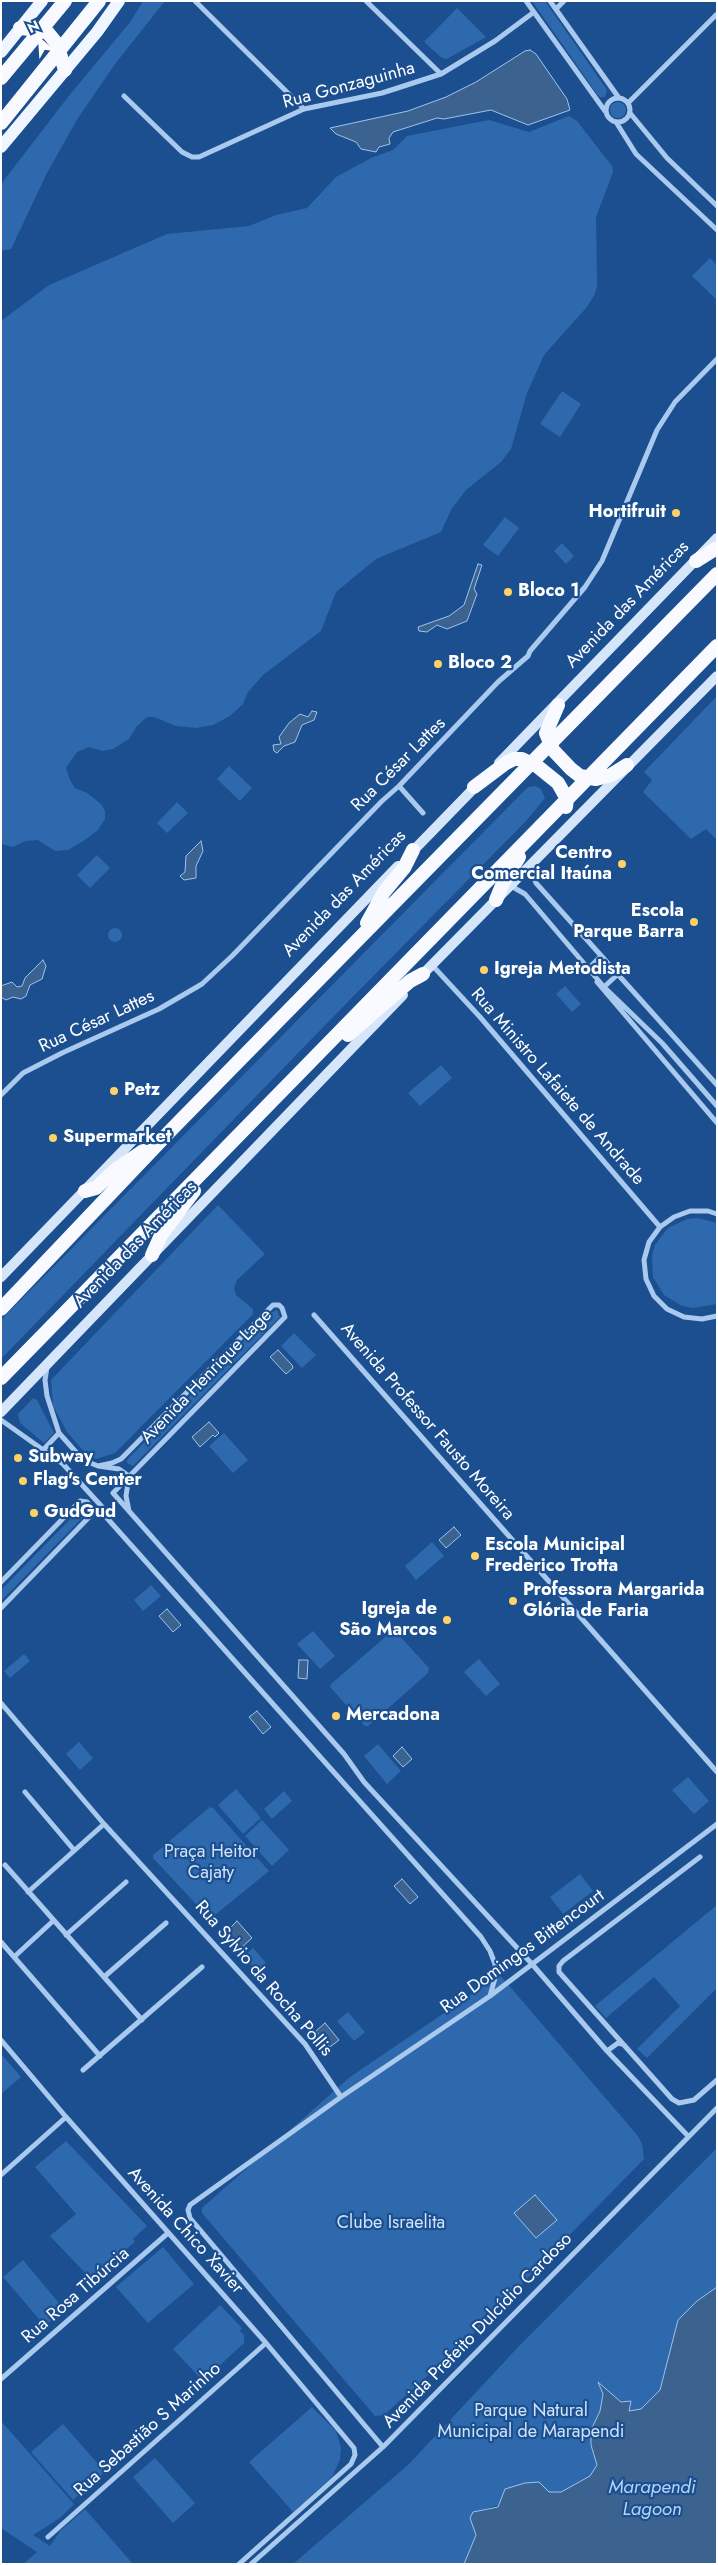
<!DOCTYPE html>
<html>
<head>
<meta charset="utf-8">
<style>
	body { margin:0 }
	#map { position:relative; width:718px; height:2565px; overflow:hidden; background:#1b4f8f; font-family:Jost,sans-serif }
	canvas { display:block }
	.frame { position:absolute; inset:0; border:2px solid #fff; pointer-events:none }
	.north { position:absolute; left:15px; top:15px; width:50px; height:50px; -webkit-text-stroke:4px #1b4f8f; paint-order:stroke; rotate:334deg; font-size:14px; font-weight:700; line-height:20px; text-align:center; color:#fff }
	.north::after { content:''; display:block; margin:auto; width:18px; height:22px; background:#fff; clip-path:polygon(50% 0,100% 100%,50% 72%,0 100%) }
</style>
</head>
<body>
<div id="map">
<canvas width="718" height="2565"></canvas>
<div class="frame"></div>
<div class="north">N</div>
</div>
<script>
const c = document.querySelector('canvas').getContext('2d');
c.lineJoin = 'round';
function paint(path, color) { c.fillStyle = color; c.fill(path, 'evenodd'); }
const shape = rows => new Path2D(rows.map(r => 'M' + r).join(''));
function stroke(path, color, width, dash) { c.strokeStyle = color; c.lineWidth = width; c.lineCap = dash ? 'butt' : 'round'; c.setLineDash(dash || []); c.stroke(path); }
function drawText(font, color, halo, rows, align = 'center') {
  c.font = font + ' Jost,sans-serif'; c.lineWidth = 4.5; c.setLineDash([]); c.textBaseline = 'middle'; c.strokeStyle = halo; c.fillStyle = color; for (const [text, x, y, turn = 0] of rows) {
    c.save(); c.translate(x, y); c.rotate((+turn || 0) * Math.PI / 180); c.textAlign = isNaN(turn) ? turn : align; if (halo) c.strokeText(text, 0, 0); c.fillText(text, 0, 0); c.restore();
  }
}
const green = shape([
	[143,1,165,1,115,64,78,118,47,173,11,249,1,251,1,184,68,97,131,21],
	[532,1,545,1,607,90,605,97,600,97,597,94],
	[457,8,486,37,447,59,442,58,424,42],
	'610 110a8 8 0 1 1 16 0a8 8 0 1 1-16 0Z',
	[569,116,577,121,612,166,613,172,596,217,597,285,595,294,587,307,544,355,527,393,511,449,501,462,466,490,452,508,441,532,376,559,336,592,321,631,263,675,248,692,243,704,230,716,213,725,196,728,176,726,154,717,147,717,137,726,129,739,113,749,102,751,89,747,77,752,66,768,70,780,75,788,87,793,101,804,105,811,105,819,98,830,85,840,68,850,55,851,38,840,25,841,13,847,1,844,1,321,49,285,167,234,249,226,276,215,307,208,336,177,371,158,393,150,407,136,489,120,529,132],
	[710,258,717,265,717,300,692,276],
	[562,391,581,404,560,437,540,424],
	[505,517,519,528,498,556,483,545],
	[562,543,574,556,566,564,554,551],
	[717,696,717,840,706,829,691,839,643,792,652,780,644,772],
	[229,766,252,788,240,801,217,779],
	[535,786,541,789,545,798,527,820,333,1017,1,1359,1,1320,528,787],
	[177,802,188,813,167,833,157,823],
	[97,855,110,868,90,888,77,875],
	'108 935a7 7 0 1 1 14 0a7 7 0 1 1-14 0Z',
	[565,986,581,1004,572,1012,556,994],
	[441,1065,452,1078,420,1106,408,1093],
	[218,1205,265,1254,237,1280,234,1288,236,1295,253,1309,253,1314,115,1453,96,1459,87,1455,67,1432,53,1406,51,1380],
	[698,1218,717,1223,717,1304,693,1308,682,1306,664,1295,653,1277,652,1255,655,1245,668,1228,687,1219],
	[277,1310,280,1317,133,1466,127,1463,127,1460,272,1312],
	[294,1333,316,1355,302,1368,281,1346],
	[33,1398,37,1400,54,1433,44,1443,20,1423,18,1414],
	[224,1433,248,1460,233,1473,209,1446],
	[82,1507,88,1512,1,1601,1,1590],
	[432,1542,444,1556,416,1580,405,1566],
	[151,1585,161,1596,143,1611,134,1600],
	[313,1631,335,1656,320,1669,297,1644],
	[395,1631,429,1668,428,1673,368,1726,365,1726,330,1687,331,1684,391,1632],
	[24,1654,30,1661,10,1678,4,1671],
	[479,1659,500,1684,486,1696,464,1672],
	[79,1742,93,1758,80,1770,66,1754],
	[378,1744,401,1771,387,1784,364,1756],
	[688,1777,709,1801,694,1814,672,1790],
	[236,1789,261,1818,243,1834,218,1805],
	[284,1791,292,1801,272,1819,264,1809],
	[210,1807,213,1808,269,1871,210,1919,153,1858,153,1855],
	[262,1820,289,1850,272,1866,245,1836],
	[580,1874,593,1891,563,1914,550,1897],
	[717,1905,717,1988,647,2058,637,2049,680,2006,654,1977,606,2018,595,2006],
	[253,1948,266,1963,256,1971,244,1956],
	[500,1975,638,2136,642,2144,644,2159,464,2343,384,2415,375,2416,202,2213,202,2208,350,2077],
	[348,2012,365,2032,354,2041,337,2021],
	[1,2054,21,2077,1,2094],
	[66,2141,147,2226,133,2239,135,2242,91,2279,50,2236,76,2214,35,2167],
	[717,2148,717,2287,697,2301,678,2320,660,2390,641,2410,629,2411,599,2383,603,2394,600,2411,591,2430,591,2445,597,2465,590,2476,561,2492,549,2492,473,2512,470,2518,476,2534,464,2564,293,2564,409,2464,521,2344],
	[163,2247,194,2284,148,2323,116,2287],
	[23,2260,64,2309,45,2326,3,2277],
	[220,2305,242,2328,240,2331,244,2335,244,2343,203,2381,173,2349],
	[312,2407,336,2431,341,2448,340,2460,332,2477,293,2512,249,2462],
	[1,2421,74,2504,60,2518,33,2535,50,2546,60,2531,85,2509,133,2564,23,2564,37,2552,1,2528],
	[63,2424,105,2472,73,2500,31,2452],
	[155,2458,195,2503,173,2523,133,2477]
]);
const water = shape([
	[530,50,536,54,567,99,570,110,528,125,491,110,444,119,437,118,393,132,389,138,390,144,379,147,376,152,361,149,356,142,336,134,330,128,408,111,446,97,476,82,525,51,530,50],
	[478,564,482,565,474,589,477,594,467,621,447,629,437,625,427,632,419,631,418,627,449,616,464,605,478,564],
	[312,711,317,712,314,720,302,725,295,742,284,746,277,753,274,751,273,745,281,744,279,737,289,723,300,714,308,717,312,711],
	[201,841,203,851,196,866,196,878,184,880,180,876,185,872,186,856,201,841],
	[43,960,46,966,42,979,30,985,26,996,21,999,13,997,6,1000,1,997,1,986,12,982,17,987,22,986,25,978,43,960],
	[278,1350,292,1365,293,1368,286,1374,270,1357,278,1350],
	[209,1422,219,1433,215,1437,213,1435,200,1447,192,1437,209,1422],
	[454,1527,461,1535,446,1548,439,1540,454,1527],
	[167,1609,181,1625,173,1632,159,1616,167,1609],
	[299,1660,308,1660,307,1679,298,1678,299,1660],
	[257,1711,271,1727,263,1734,249,1717,257,1711],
	[402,1747,412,1759,403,1767,393,1756,402,1747],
	[402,1879,418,1897,410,1904,394,1886,402,1879],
	[237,1921,252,1938,241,1948,228,1933,231,1931,231,1927,237,1921],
	[325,2023,339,2040,330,2047,316,2031,325,2023],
	[535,2195,557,2220,536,2238,514,2213,535,2195],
	[717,2287,717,2564,464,2564,476,2535,470,2518,473,2512,498,2507,505,2489,525,2483,539,2482,549,2492,561,2492,590,2476,597,2465,591,2445,591,2430,600,2411,603,2394,598,2382,621,2402,631,2401,629,2411,641,2409,660,2390,678,2320,697,2301,717,2287]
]);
const minor = shape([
	[195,1,304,109],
	[366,1,441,74],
	[526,1,605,111],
	[550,1,619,98],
	[556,9,564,1],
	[124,96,182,152,192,157,199,157,304,109,382,93,441,74,495,41,534,12],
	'606 110a12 12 0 1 1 24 0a12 12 0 1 1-24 0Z',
	[628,103,717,14],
	[630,113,667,158,717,206],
	[616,122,636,154,717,230],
	[399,786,423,813],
	[529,867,536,883,717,1085],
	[511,886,525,894,604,987,662,1043,717,1106],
	[432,965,480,1017,660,1227],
	[588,969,601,956],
	[597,982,717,1123],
	[604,987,618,974],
	[1,1095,23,1073,62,1053,159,1009,202,984,232,956,382,801,399,786,498,682,528,656,530,651,585,587,602,561,657,430,675,402,717,359],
	[717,1214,708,1211,690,1211,674,1217,660,1227,649,1242,644,1260,646,1279,654,1296,667,1309,684,1317,702,1319,717,1316],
	[314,1315,717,1772],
	[47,1367,45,1380,47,1396,59,1433,83,1460,98,1466,119,1469,129,1476,126,1496,129,1511],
	[1,1420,63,1464,104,1509,106,1517,95,1511],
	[44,1449,59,1433],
	[98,1466,112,1463,121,1459,273,1305,279,1305,282,1308,285,1317,113,1493,344,1754,364,1782,532,1964,607,2051,688,2136],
	[106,1517,481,1937,490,1951,495,1964,495,1978,490,1996],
	[1,1582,80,1501,87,1502,95,1511,1,1608],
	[1,1703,104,1824,305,2044,341,2097],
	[25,1792,74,1850],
	[700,1857,563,1961,559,1966,559,1972,672,2099,679,2103,694,2100,717,2080],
	[5,1865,142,2020],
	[28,1892,104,1824],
	[66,1935,126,1882],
	[1,1942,100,2056],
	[14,1957,53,1921],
	[104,1977,166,1923],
	[1,2040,66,2117,266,2343,354,2448,355,2455,351,2464,239,2564],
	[607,2051,618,2043,621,2044],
	[83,2070,202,1967],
	[1,2175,66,2117],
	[1,2379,168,2233],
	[383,2447,190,2218,188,2210,190,2205,341,2097,490,1996,717,1824],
	[48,2537,266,2343],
	[251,2564,383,2447,717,2108]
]);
const secondary = shape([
	[499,763,717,538],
	[410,854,478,784],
	[418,979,717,676],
	[1,1277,398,866],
	[1,1412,403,995]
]);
const primary = shape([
	[1,52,42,1],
	[1,147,97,32,119,1]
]);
const trunk = shape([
	[20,28,41,30,48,33,57,44,65,70],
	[1,78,65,1],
	[1,123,99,1],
	[696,561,717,548],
	[558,705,546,733,553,750,571,769,580,776,596,779,611,775,627,765],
	[474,787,506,763,514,759,522,759,537,766,558,783,567,799,566,807],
	[496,900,503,883,519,857],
	[367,923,384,892,404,868,413,850],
	[348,1035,410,981,423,974],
	[85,1191,96,1188,115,1170,143,1151],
	[152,1255,161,1235,194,1191],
	[1,1309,172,1129,717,574],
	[1,1378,717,646]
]);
const markers = [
	[676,513,5,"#ffd166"],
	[508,592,5,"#ffd166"],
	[438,664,5,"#ffd166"],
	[622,864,5,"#ffd166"],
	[694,922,5,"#ffd166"],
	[484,970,5,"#ffd166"],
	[114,1091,5,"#ffd166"],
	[53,1138,5,"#ffd166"],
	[18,1458,5,"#ffd166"],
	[23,1481,5,"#ffd166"],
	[34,1513,5,"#ffd166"],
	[475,1556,5,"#ffd166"],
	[513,1601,5,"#ffd166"],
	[447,1620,5,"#ffd166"],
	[336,1716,5,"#ffd166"]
];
const streetNames = [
	["Rua Gonzaguinha",349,86,-15],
	["Avenida das Américas",628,605,-46],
	["Rua César Lattes",399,765,-45],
	["Avenida das Américas",345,894,-46],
	["Rua César Lattes",97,1022,-25],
	["Rua Ministro Lafaiete de Andrade",557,1087,49],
	["Avenida das Américas",136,1245,-46],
	["Avenida Henrique Lage",207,1377,-46],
	["Avenida Professor Fausto Moreira",427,1422,49],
	["Rua Domingos Bittencourt",523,1952,-36],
	["Rua Sylvio da Rocha Pollis",263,1979,49],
	["Avenida Chico Xavier",185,2231,48],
	["Rua Rosa Tibúrcia",76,2296,-41],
	["Avenida Prefeito Dulcídio Cardoso",478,2331,-46],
	["Rua Sebastião S Marinho",148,2430,-42]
];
const poiNames = [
	["Hortifruit",666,513,"right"],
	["Bloco 1",518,592],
	["Bloco 2",448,664],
	["Centro",612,854,"right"],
	["Comercial Itaúna",612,875,"right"],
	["Escola",684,912,"right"],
	["Parque Barra",684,933,"right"],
	["Igreja Metodista",494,970],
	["Petz",124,1091],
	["Supermarket",63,1138],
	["Subway",28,1458],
	["Flag's Center",33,1481],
	["GudGud",44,1513],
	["Escola Municipal",485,1546],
	["Frederico Trotta",485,1567],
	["Professora Margarida",523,1591],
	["Glória de Faria",523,1612],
	["Igreja de",437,1610,"right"],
	["São Marcos",437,1631,"right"],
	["Mercadona",346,1716]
];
const parkNames = [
	["Praça Heitor",211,1853],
	["Cajaty",211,1874],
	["Clube Israelita",391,2224],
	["Parque Natural",531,2412],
	["Municipal de Marapendi",531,2433]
];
const waterNames = [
	["Marapendi",652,2488],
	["Lagoon",652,2510]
];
paint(green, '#2e69ad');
paint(water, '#3c6290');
stroke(water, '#9cc4f0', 1);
stroke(minor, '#a9c9ee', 5);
stroke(secondary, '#d6e6fa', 10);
stroke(primary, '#f0f6ff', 12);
stroke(trunk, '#f8faff', 14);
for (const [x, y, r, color] of markers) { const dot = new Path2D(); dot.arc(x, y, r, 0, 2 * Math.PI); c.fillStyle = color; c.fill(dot); stroke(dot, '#1b4f8f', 2); }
drawText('18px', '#fff', '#1b4f8f', streetNames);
drawText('bold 18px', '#fff', '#1b4f8f', poiNames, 'left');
drawText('18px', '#cfe3fa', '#1b4f8f', parkNames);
drawText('italic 19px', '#b5d3f5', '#1b4f8f', waterNames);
</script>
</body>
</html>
